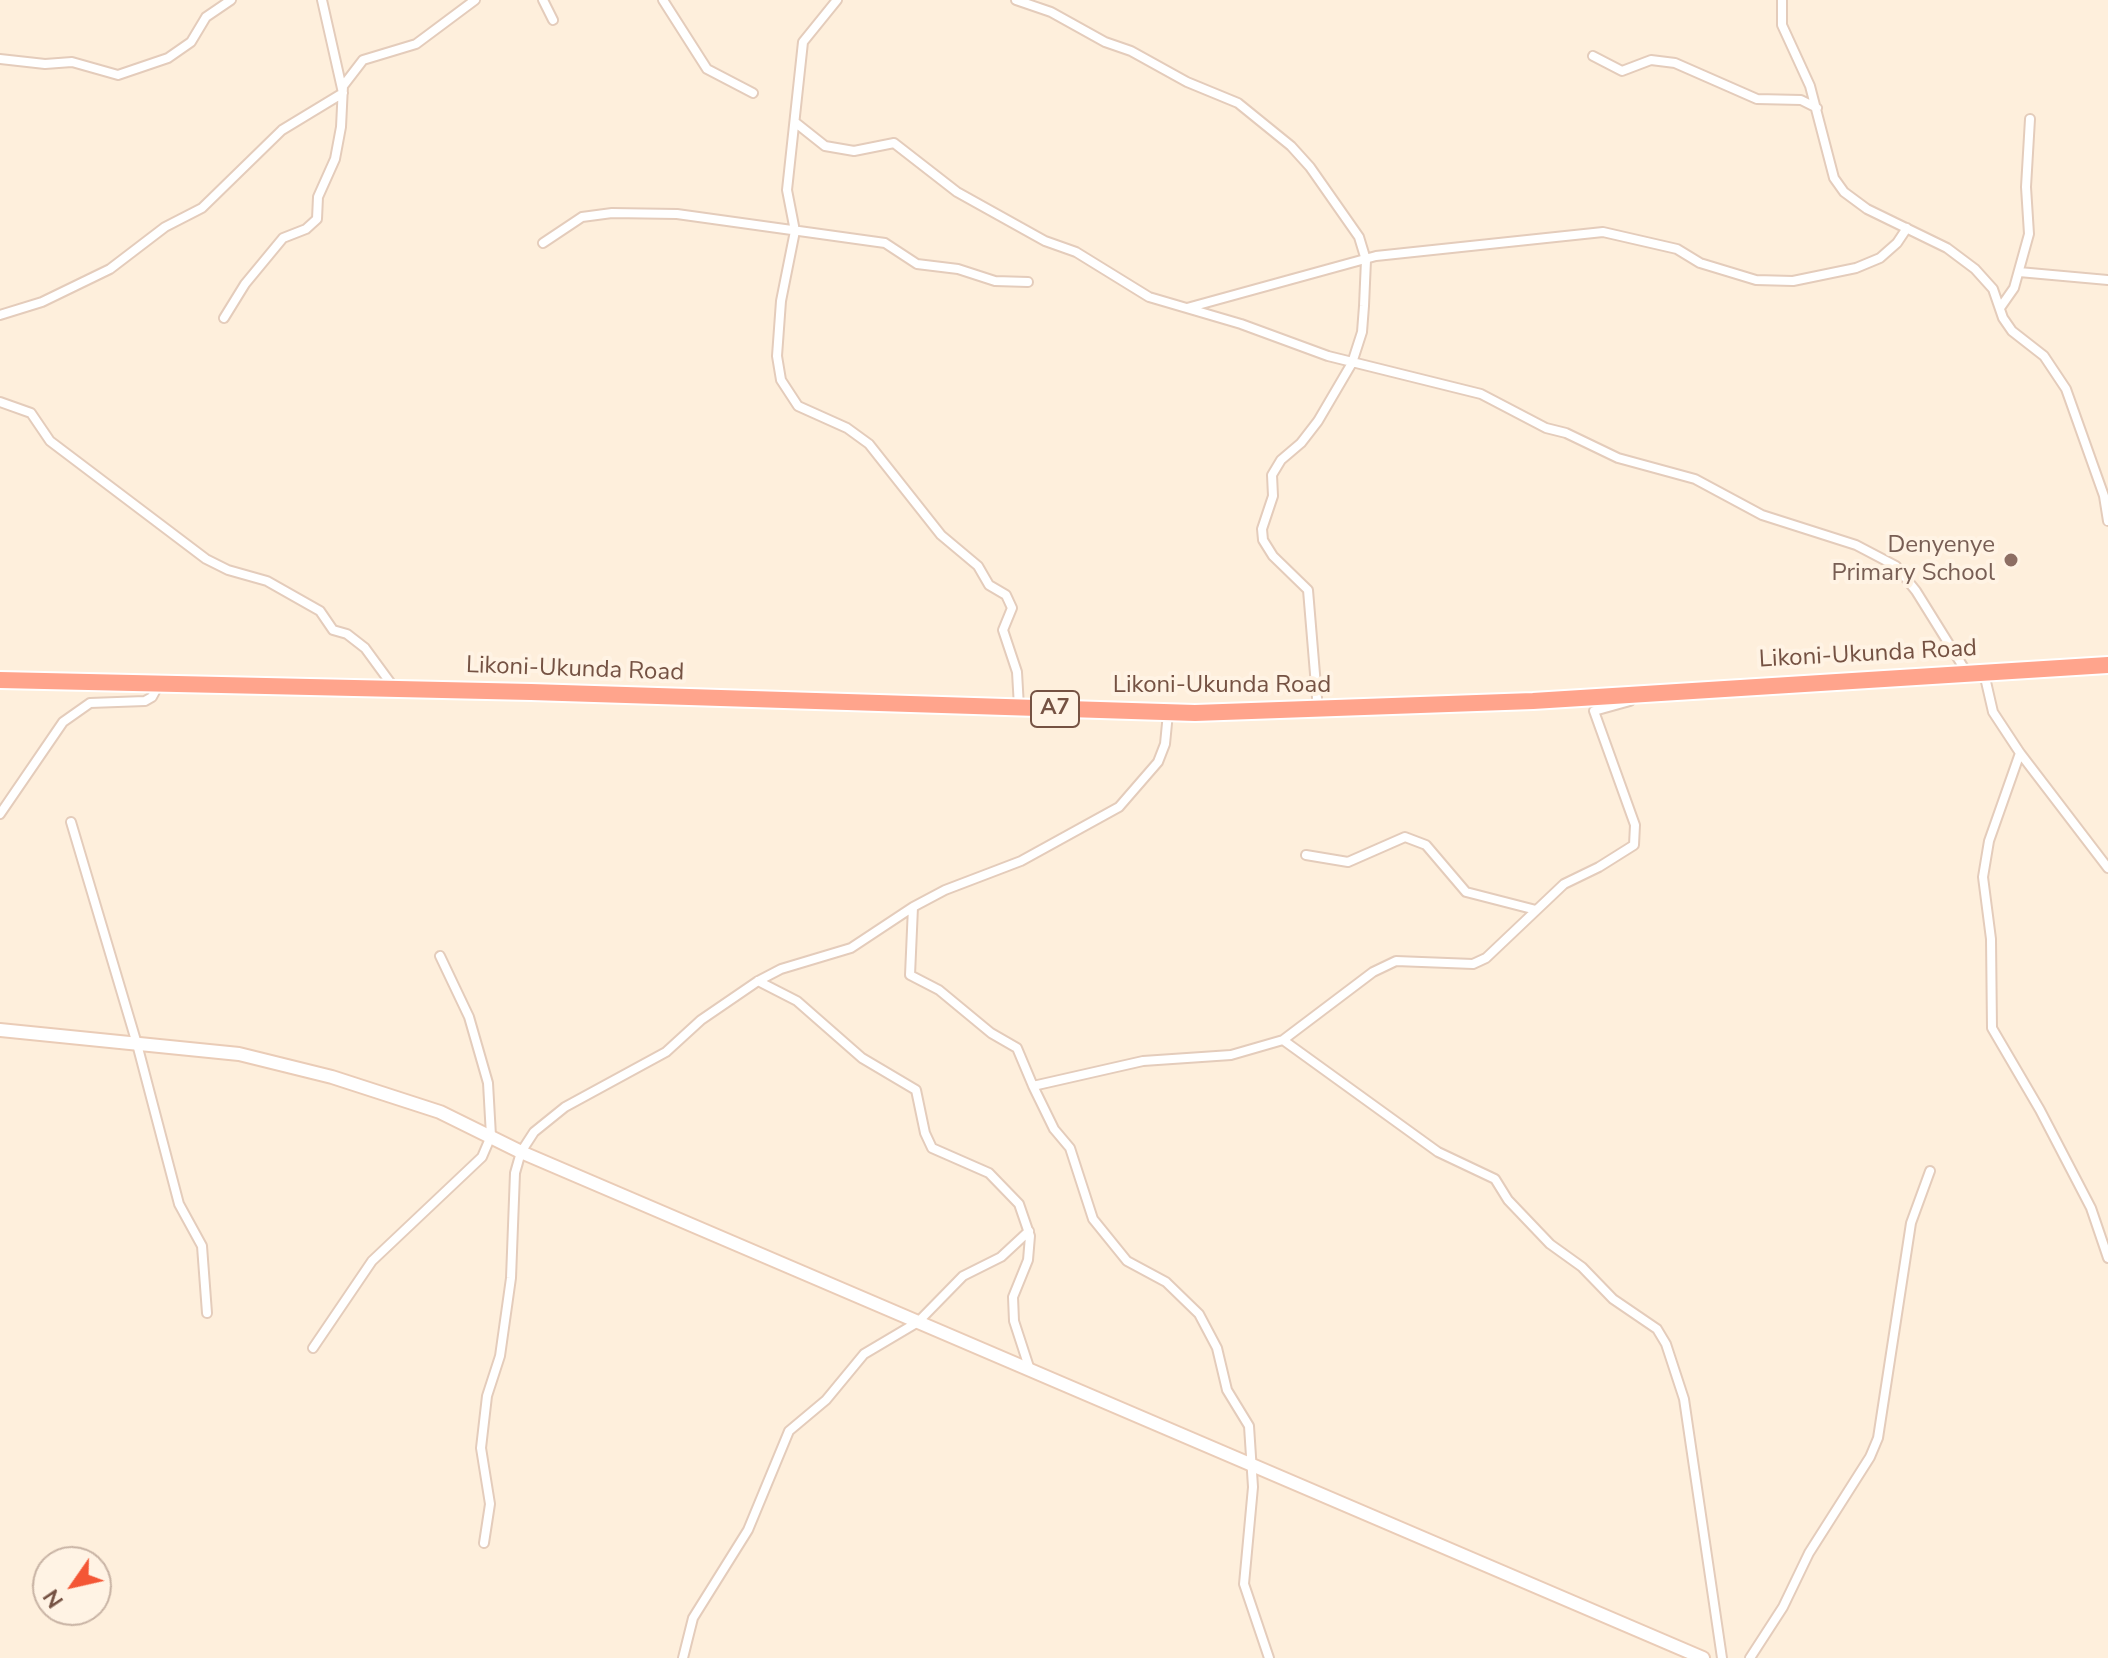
<!DOCTYPE html>
<html>
<head>
<meta charset="utf-8">
<style>
	body { margin:0 }
	#map { position:relative; width:2108px; height:1658px; overflow:hidden; background:#feefdc; font-family:"Nunito Sans",sans-serif }
	canvas { display:block }
	.north { position:absolute; left:32px; top:1546px; width:80px; height:80px; box-sizing:border-box; background:#fff3e4; border:2px solid #c8b3a4; border-radius:50%; rotate:236deg; font-size:22px; font-weight:700; line-height:32px; text-align:center; color:#755243 }
	.north::after { content:''; display:block; margin:auto; width:28px; height:36px; background:#f45635; clip-path:polygon(50% 0,100% 100%,50% 72%,0 100%) }
</style>
</head>
<body>
<div id="map">
<canvas width="2108" height="1658"></canvas>
<div class="north">N</div>
</div>
<script>
const c = document.querySelector('canvas').getContext('2d');
c.lineJoin = 'round';
const shape = rows => new Path2D(rows.map(r => 'M' + r).join(''));
function stroke(path, color, width, dash) { c.strokeStyle = color; c.lineWidth = width; c.lineCap = dash ? 'butt' : 'round'; c.setLineDash(dash || []); c.stroke(path); }
function drawText(font, color, halo, rows, align = 'center') {
  c.font = font + ' "Nunito Sans",sans-serif'; c.lineWidth = 8; c.setLineDash([]); c.textBaseline = 'middle'; c.strokeStyle = halo; c.fillStyle = color; for (const [text, x, y, turn = 0] of rows) {
    c.save(); c.translate(x, y); c.rotate((+turn || 0) * Math.PI / 180); c.textAlign = isNaN(turn) ? turn : align; if (halo) c.strokeText(text, 0, 0); c.fillText(text, 0, 0); c.restore();
  }
}
const street = shape([
	[543,0,553,20],
	[663,0,707,69,753,93],
	[837,0,803,42,787,190,795,231,781,301,777,356,781,380,798,406,847,428,869,444,941,535,978,566,989,585,1006,595,1012,608,1003,630,1017,672,1019,707],
	[1016,0,1051,12,1105,42,1131,51,1187,82,1238,103,1291,146,1310,167,1359,237,1366,260,1364,306,1362,332,1352,363,1318,421,1301,443,1281,460,1272,475,1273,496,1262,529,1263,540,1273,556,1308,590,1318,710],
	[1782,0,1782,25,1810,86,1834,178,1844,192,1867,209,1947,248,1975,269,1993,289,2003,318,2012,331,2044,356,2066,389,2104,496,2108,521],
	[1593,56,1622,71,1651,60,1675,63,1757,99,1801,100,1817,108],
	[0,59,45,64,72,62,118,75,168,58,191,42,206,17,231,0],
	[796,123,825,146,854,151,894,143,957,192,1045,241,1076,252,1149,297,1241,324,1328,356,1481,394,1546,428,1566,433,1618,458,1695,479,1762,515,1856,545,1896,566,1916,591,1967,673],
	[543,243,582,217,612,213,677,214,885,243,917,264,958,269,995,281,1028,282],
	[2019,272,2108,280],
	[1187,308,1376,256,1603,232,1677,249,1700,263,1756,280,1793,281,1856,268,1880,258,1897,243,1907,228],
	[2000,308,2014,288,2029,234,2026,187,2030,119],
	[0,315,42,302,110,269,165,227,202,208,282,130,343,93,322,0],
	[224,318,245,284,283,238,306,229,317,219,318,197,335,159,341,127,343,86,363,60,416,44,475,0],
	[0,402,31,413,50,441,206,559,228,570,267,581,320,611,333,630,347,634,365,648,395,689],
	[1984,673,1993,712,2020,753,2108,868],
	[1168,713,1165,744,1158,762,1119,807,1021,861,945,890,913,907,910,975,939,990,991,1033,1017,1048,1033,1086,1143,1061,1231,1055,1283,1040,1438,1152,1495,1179,1508,1200,1550,1244,1582,1267,1613,1299,1657,1329,1666,1344,1684,1399,1722,1658],
	[2020,753,1989,841,1983,877,1991,939,1992,1028,2040,1110,2091,1208,2108,1258],
	[0,814,63,722,90,703,145,701,152,697,159,684],
	[71,822,137,1044,179,1204,202,1246,207,1313],
	[1306,855,1348,862,1405,837,1426,845,1466,892,1536,910],
	[758,981,797,1001,862,1058,916,1090,925,1133,932,1148,989,1173,1019,1204,1030,1236,1028,1260,1013,1297,1014,1321,1029,1367],
	[1283,1040,1373,972,1396,961,1473,964,1486,958,1564,884,1599,867,1634,845,1635,825,1594,711,1630,701],
	[1033,1086,1054,1129,1070,1148,1093,1219,1127,1261,1166,1282,1199,1314,1217,1348,1227,1390,1249,1426,1253,1487,1244,1584,1269,1658],
	[313,1348,372,1261,482,1157,491,1136,488,1083,469,1017,440,956],
	[484,1543,490,1504,481,1448,487,1396,500,1356,511,1278,515,1173,521,1152,534,1132,565,1107,666,1052,701,1020,758,981,781,969,851,948,913,907],
	[683,1658,693,1618,748,1530,789,1431,826,1400,864,1354,918,1322,963,1276,1001,1257,1029,1231],
	[1750,1658,1783,1607,1809,1553,1870,1457,1878,1438,1911,1223,1930,1171]
]);
const secondary = shape([
	[0,1030,239,1054,332,1077,440,1112,521,1152,1703,1658]
]);
const highway = shape([
	[0,680,531,692,1195,713,1533,701,2108,665]
]);
const markers = [
	[2011,560,8,"#8d6e63"]
];
const shields = [
	[1055,709,48]
];
const shieldNames = [
	["A7",1055,709]
];
const educationNames = [
	["Denyenye",1995,546],
	["Primary School",1995,574]
];
const streetNames = [
	["Likoni-Ukunda Road",1868,655,-3],
	["Likoni-Ukunda Road",575,670,2],
	["Likoni-Ukunda Road",1222,686]
];
stroke(street, '#e4ccbb', 12);
stroke(secondary, '#eaccb7', 16);
stroke(highway, '#fff', 20);
stroke(street, '#fff', 8);
stroke(secondary, '#fff', 12);
stroke(highway, '#ffa48c', 16);
for (const [x, y, r, color] of markers) { const dot = new Path2D(); dot.arc(x, y, r, 0, 2 * Math.PI); c.fillStyle = color; c.fill(dot); stroke(dot, '#fff3e4', 3); }
for (const [x, y, w] of shields) { const box = new Path2D(); box.roundRect(x - w / 2, y - 18, w, 36, 6); c.fillStyle = '#fff3e4'; c.fill(box); stroke(box, '#755243', 2); }
drawText('bold 22px', '#755243', null, shieldNames);
drawText('24px', '#785e54', '#fff3e4', educationNames, 'right');
drawText('24px', '#755243', '#fff3e4', streetNames);
</script>
</body>
</html>
